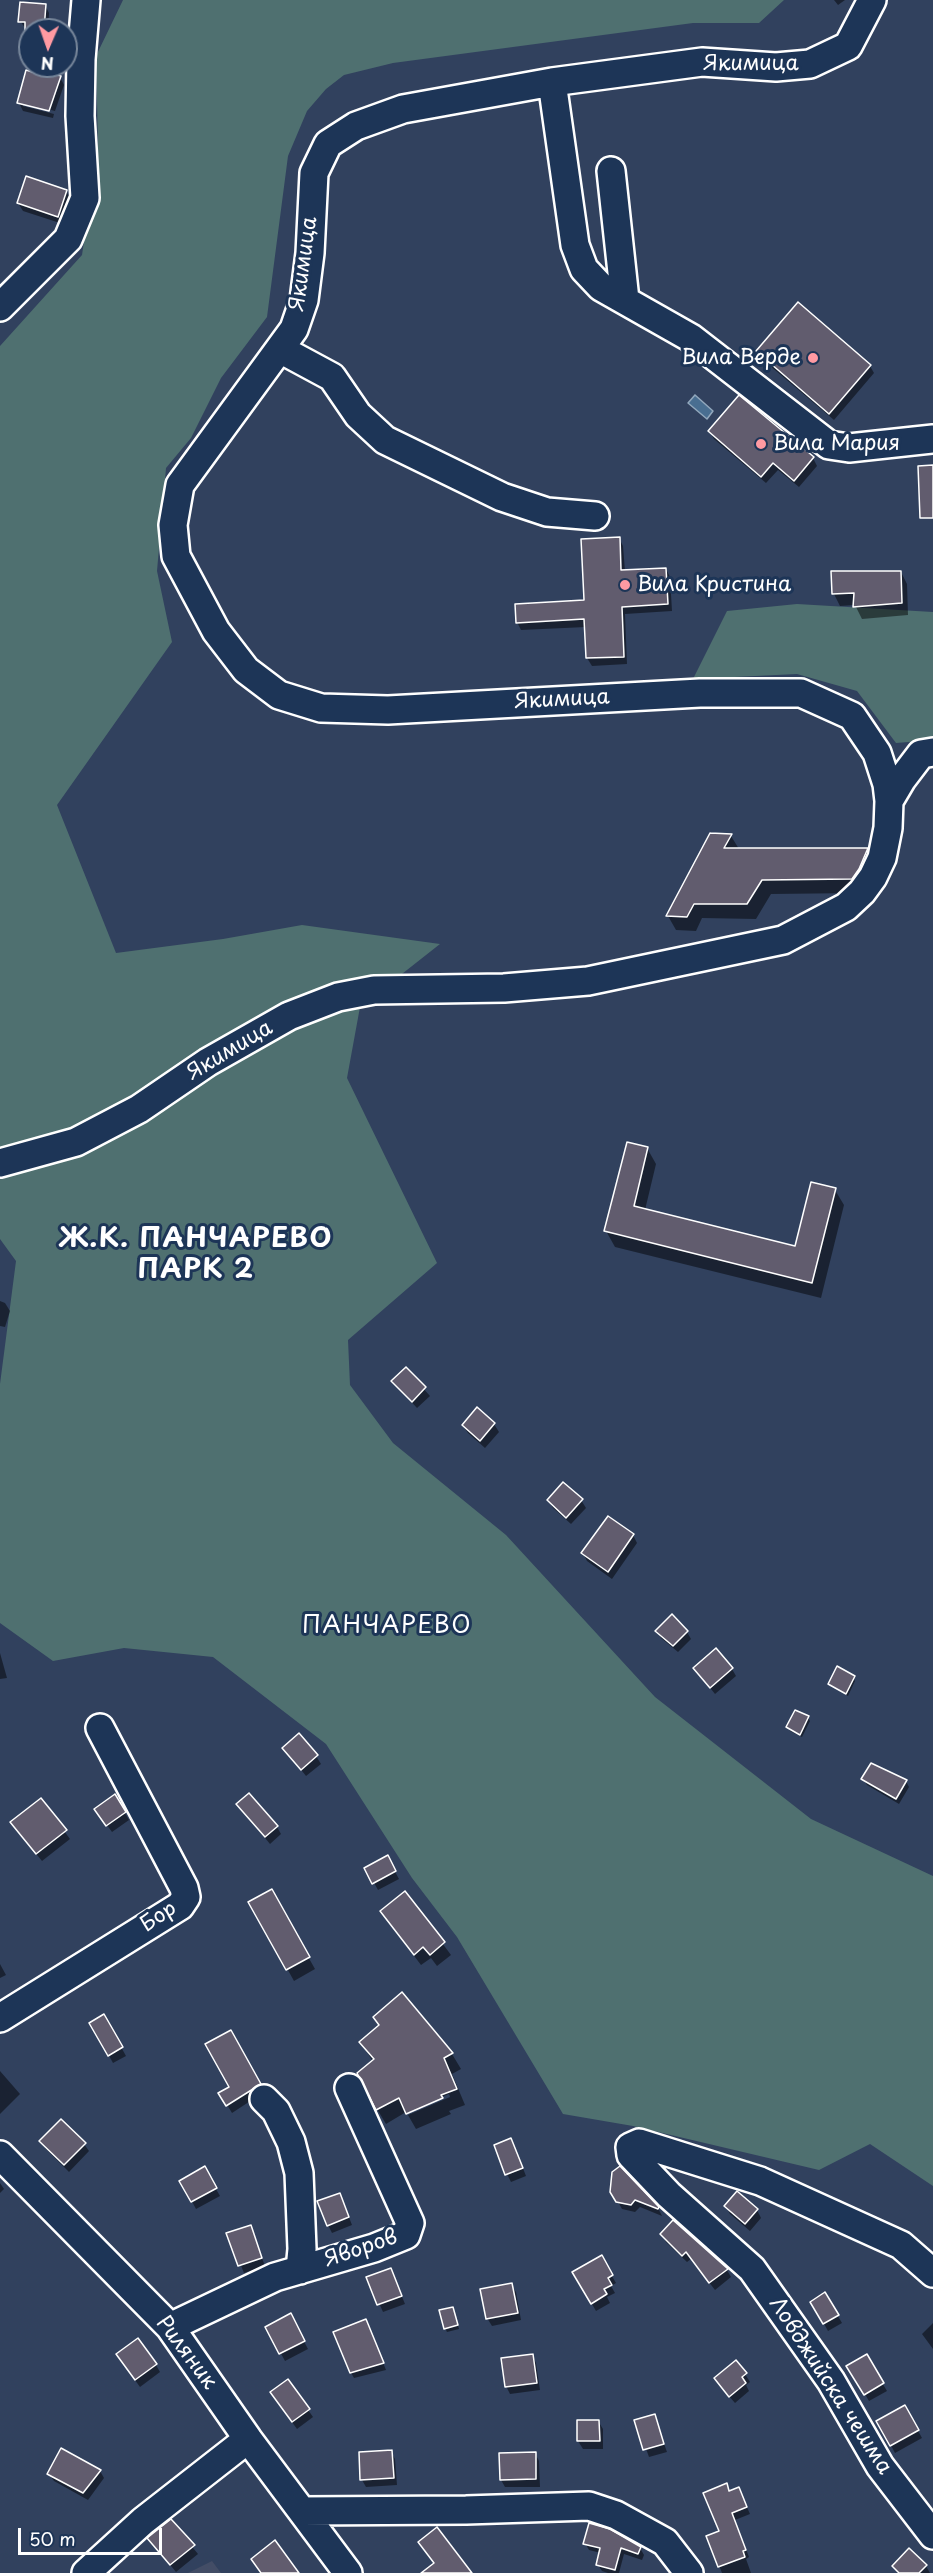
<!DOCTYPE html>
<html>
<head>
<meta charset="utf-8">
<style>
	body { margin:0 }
	#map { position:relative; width:933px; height:2573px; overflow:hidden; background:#31415e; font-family:"Playpen Sans",sans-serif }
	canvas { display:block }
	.north { position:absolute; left:18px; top:18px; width:60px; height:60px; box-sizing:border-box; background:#1d3557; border:2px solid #77869a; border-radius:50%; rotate:182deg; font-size:16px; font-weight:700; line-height:24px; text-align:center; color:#fff }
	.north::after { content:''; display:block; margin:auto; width:21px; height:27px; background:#ff9aa2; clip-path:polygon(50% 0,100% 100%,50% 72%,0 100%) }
	.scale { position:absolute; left:18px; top:2528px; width:144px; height:27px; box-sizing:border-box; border:3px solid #fff; border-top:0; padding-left:8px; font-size:18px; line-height:21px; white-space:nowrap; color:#fff; -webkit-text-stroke:4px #1d3557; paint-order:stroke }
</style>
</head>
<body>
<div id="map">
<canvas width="933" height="2573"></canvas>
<div class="north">N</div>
<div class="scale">50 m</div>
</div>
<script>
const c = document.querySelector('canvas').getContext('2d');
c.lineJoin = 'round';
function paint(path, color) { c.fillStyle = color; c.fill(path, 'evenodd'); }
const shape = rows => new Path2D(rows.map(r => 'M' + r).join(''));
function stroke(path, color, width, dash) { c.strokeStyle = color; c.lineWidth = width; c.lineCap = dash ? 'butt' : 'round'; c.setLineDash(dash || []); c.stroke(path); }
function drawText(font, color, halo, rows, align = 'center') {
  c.font = font + ' "Playpen Sans",sans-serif'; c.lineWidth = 6; c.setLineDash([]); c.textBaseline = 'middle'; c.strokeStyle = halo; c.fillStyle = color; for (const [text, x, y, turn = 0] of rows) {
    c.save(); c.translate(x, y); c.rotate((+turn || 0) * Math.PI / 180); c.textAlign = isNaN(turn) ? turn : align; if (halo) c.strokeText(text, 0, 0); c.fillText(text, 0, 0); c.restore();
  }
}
const built = shape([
	[212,2561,221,2573,188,2573]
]);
const green = shape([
	[123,0,784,0,759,23,693,23,393,63,344,75,326,89,307,111,288,156,267,317,221,378,191,438,166,468,157,571,172,642,57,805,116,953,223,939,302,925,440,944,360,1007,347,1078,437,1263,348,1340,350,1385,393,1443,506,1535,655,1697,811,1819,933,1876,933,2186,870,2144,819,2170,633,2126,563,2114,457,1937,412,1878,326,1744,213,1657,124,1648,53,1661,0,1623,0,1384,16,1261,0,1239,0,346,82,255,98,147,96,56],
	[797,604,933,612,933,740,896,743,857,691,797,674,693,679,727,611]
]);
const water = shape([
	[695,395,713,411,707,419,688,403,695,395]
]);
const shadow = shape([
	[834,0,845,0,838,5],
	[45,5,49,13,48,30,30,30,30,41,26,34,26,29,20,21],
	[40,75,60,77,64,85,55,111,23,103,23,106,54,114,53,118,23,111,19,103],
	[66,191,71,199,63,224,23,211,18,203],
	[758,351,870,366,874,373,834,420,762,359],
	[710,432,813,458,817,466,799,487,778,470,766,483,714,439],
	[619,538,623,546,625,571,666,569,670,577,672,611,625,614,627,664,592,666,587,658,586,627,521,630,517,622,586,601],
	[901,572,907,584,908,615,862,619,855,605,840,606,834,594,833,573],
	[731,836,739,849,867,849,875,864,860,893,771,894,756,919,702,918,696,931,676,930,668,916],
	[647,1148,656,1164,645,1210,796,1248,835,1190,844,1205,821,1298,615,1247,606,1231],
	[0,1301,5,1303,10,1311,5,1327,0,1326],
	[406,1369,430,1396,417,1408,393,1382],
	[478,1409,494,1424,499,1432,485,1448,468,1433,463,1426],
	[548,1500,581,1500,586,1508,571,1524,553,1508],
	[608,1518,633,1535,637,1543,612,1579,587,1561,583,1553],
	[657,1631,687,1632,691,1639,678,1652,661,1638],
	[0,1653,7,1678,0,1679],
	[695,1669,732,1669,736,1676,715,1694],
	[853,1677,855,1681,848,1696,830,1684],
	[808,1718,810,1721,802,1737,790,1731,788,1727],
	[284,1748,316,1756,321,1764,306,1776],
	[863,1779,906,1781,909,1787,899,1804,867,1785],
	[115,1796,129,1820,112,1832,101,1817],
	[41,1800,70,1839,42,1861,17,1830],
	[238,1805,277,1827,281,1834,270,1844],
	[387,1857,399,1879,378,1890,366,1868],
	[271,1891,315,1969,294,1981,250,1902],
	[405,1893,451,1955,437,1966,431,1958,421,1965,381,1912],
	[0,1964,6,1975,0,1978],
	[402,1994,452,2054,461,2069,452,2074,465,2105,449,2111,451,2114,416,2129,408,2115,450,2097,449,2094,406,2112,386,2124,377,2109,373,2062,361,2042,380,2026,374,2018],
	[104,2016,126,2056,113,2063,91,2023],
	[230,2032,264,2092,232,2113,220,2093,231,2087],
	[0,2071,20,2094,0,2114],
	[41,2141,84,2144,89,2151,69,2172,46,2149],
	[515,2148,526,2176,511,2182,507,2174],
	[204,2168,220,2196,196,2209,181,2181],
	[0,2183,4,2189,0,2193],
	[612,2191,658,2208,662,2216,640,2207,635,2212,622,2209],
	[343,2202,352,2225,332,2233,328,2225],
	[726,2206,757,2210,761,2218,750,2231,730,2214],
	[673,2222,727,2270,731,2277,715,2290,691,2259,687,2262,666,2242,662,2234],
	[250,2227,265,2266,244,2273,228,2234],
	[601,2257,616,2283,611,2286,615,2293,607,2297,610,2303,596,2311,574,2273],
	[394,2277,405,2304,383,2312,368,2278],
	[511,2285,516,2292,521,2320,492,2326,487,2318],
	[825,2294,842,2323,828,2331,812,2302],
	[454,2312,459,2329,447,2332,445,2328],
	[290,2315,308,2349,285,2361,267,2328],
	[933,2323,933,2349,922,2334],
	[369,2328,386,2370,354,2378,350,2371],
	[532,2355,536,2363,540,2390,510,2394,506,2386],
	[866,2356,887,2391,869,2401,848,2366],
	[122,2362,156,2365,160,2372,140,2387],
	[745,2374,750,2382,746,2385,749,2391,735,2403,720,2386],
	[288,2381,313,2417,297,2429,276,2400],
	[905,2407,922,2438,895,2453,878,2421],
	[654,2416,667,2452,649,2457,636,2421],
	[578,2421,598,2421,603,2429,603,2449,583,2449,578,2441],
	[391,2452,395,2459,397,2485,366,2487,362,2480],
	[535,2453,539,2461,540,2487,505,2487,501,2480],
	[100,2471,104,2478,88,2500,54,2481,49,2474],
	[726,2485,730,2492,742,2496,750,2514,735,2520,749,2557,746,2559,751,2573,722,2573,708,2537,721,2532],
	[171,2521,198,2554,176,2572,149,2539],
	[585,2543,640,2548,644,2555,642,2560,624,2554,619,2573,608,2573,602,2571,598,2565,601,2553,589,2550],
	[894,2566,926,2566,930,2573,898,2573]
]);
const building = shape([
	[20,2,46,4,44,30,25,30,25,22,18,22,20,2],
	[40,69,61,76,49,111,17,103,26,70,39,74,40,69],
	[26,176,67,190,58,217,17,203,26,176],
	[798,302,871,365,829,414,756,351,798,302],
	[739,395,814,457,794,481,773,463,761,477,708,431,739,395],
	[933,465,933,518,920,518,918,466,933,465],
	[620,537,621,570,666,568,668,604,622,607,624,657,586,658,584,619,516,623,515,604,584,600,581,539,620,537],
	[831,571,901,571,902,603,853,607,854,593,832,594,831,571],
	[710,833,732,834,724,848,868,848,859,869,852,879,762,880,747,904,694,904,687,917,666,916,710,833],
	[627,1142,648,1147,634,1206,795,1246,811,1182,836,1188,812,1283,604,1231,627,1142],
	[406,1367,426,1387,412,1402,391,1381,406,1367],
	[477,1407,495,1423,480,1441,462,1425,477,1407],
	[563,1482,583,1499,566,1518,547,1500,563,1482],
	[608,1516,634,1534,608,1572,581,1553,608,1516],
	[672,1614,688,1631,673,1646,655,1631,672,1614],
	[716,1648,733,1668,710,1688,693,1668,716,1648],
	[837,1666,855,1676,846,1694,828,1684,837,1666],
	[795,1710,809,1716,800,1735,786,1727,795,1710],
	[299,1733,318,1755,301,1770,282,1748,299,1733],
	[871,1763,907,1780,896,1799,861,1779,871,1763],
	[249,1793,278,1826,265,1837,236,1804,249,1793],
	[115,1794,126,1812,106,1826,94,1809,115,1794],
	[41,1798,67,1830,36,1854,10,1822,41,1798],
	[388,1855,396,1871,372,1884,364,1868,388,1855],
	[272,1889,310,1957,286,1970,248,1902,272,1889],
	[405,1891,445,1942,430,1955,423,1947,414,1955,380,1911,405,1891],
	[402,1992,453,2053,444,2058,457,2089,441,2095,443,2098,406,2114,399,2098,376,2110,357,2073,374,2059,359,2042,379,2025,373,2017,402,1992],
	[104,2014,123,2047,108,2056,89,2023,104,2014],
	[231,2030,261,2084,226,2106,218,2093,229,2087,205,2044,231,2030],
	[61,2119,86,2143,64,2165,39,2141,61,2119],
	[511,2138,523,2168,505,2175,494,2145,511,2138],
	[205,2166,217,2188,191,2202,179,2181,205,2166],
	[620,2166,659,2207,658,2209,635,2200,631,2205,616,2202,610,2192,612,2172,620,2166],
	[737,2191,758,2209,745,2224,724,2206,737,2191],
	[340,2193,349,2217,327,2226,317,2201,340,2193],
	[673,2220,728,2269,709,2283,686,2252,682,2256,660,2234,673,2220],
	[251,2225,262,2258,238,2266,226,2233,251,2225],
	[602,2255,613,2275,608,2278,612,2285,604,2289,607,2294,591,2304,572,2272,602,2255],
	[391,2268,402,2296,377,2305,366,2277,391,2268],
	[512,2283,518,2313,486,2319,480,2289,512,2283],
	[825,2292,839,2315,823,2324,810,2302,825,2292],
	[453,2307,458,2325,444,2329,439,2310,453,2307],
	[291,2313,305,2341,279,2354,265,2327,291,2313],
	[366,2319,384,2363,350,2373,333,2332,366,2319],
	[138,2338,157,2364,135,2380,116,2354,138,2338],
	[533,2354,537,2383,505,2387,501,2358,533,2354],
	[867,2354,884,2383,864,2395,846,2366,867,2354],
	[736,2360,747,2373,742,2377,746,2383,729,2397,714,2378,736,2360],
	[288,2379,310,2409,292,2422,270,2392,288,2379],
	[905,2405,919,2430,890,2446,876,2421,905,2405],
	[655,2414,664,2444,643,2450,634,2420,655,2414],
	[577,2420,599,2420,600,2441,577,2441,577,2420],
	[61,2448,101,2470,83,2493,47,2474,61,2448],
	[392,2450,394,2478,360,2480,359,2452,392,2450],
	[536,2452,536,2479,500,2480,499,2453,536,2452],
	[727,2483,729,2491,739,2487,747,2507,732,2513,746,2550,743,2551,745,2557,718,2567,706,2536,719,2531,703,2493,727,2483],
	[171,2519,195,2545,170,2565,147,2538,171,2519],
	[589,2523,610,2529,641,2547,638,2554,621,2548,615,2570,596,2565,600,2548,583,2544,589,2523],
	[437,2527,472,2573,421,2573,434,2563,418,2542,437,2527],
	[275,2540,299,2573,261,2573,251,2559,275,2540],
	[909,2548,927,2565,919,2573,899,2573,892,2566,909,2548]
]);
const minor = shape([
	[552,82,575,245,584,269,601,287,691,338,829,445,849,448,933,439],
	[611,171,625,300],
	[0,307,68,239,85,198,80,116,81,59,86,0],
	[280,349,332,377,358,415,385,440,502,497,547,512,595,516],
	[889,801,902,779,921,754,933,752],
	[0,1163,76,1142,139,1109,208,1062,289,1016,338,997,374,990,504,988,588,981,783,940,846,907,862,892,873,877,882,858,888,828,889,801,887,784,877,753,852,716,801,693,700,693,388,710,321,708,279,695,246,670,216,631,176,556,173,525,180,485,294,329,304,300,310,253,314,173,328,144,356,126,403,109,552,82,702,62,776,67,810,64,848,46,872,0],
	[0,2018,180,1906,186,1897,184,1888,100,1728],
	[264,2099,276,2111,291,2142,299,2173,302,2249,300,2270],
	[0,2155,170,2327,248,2439,348,2573],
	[933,2273,901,2245,760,2181,639,2143,630,2147,631,2155,669,2195,752,2269,831,2381,880,2466,933,2535],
	[170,2327,275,2277,374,2248,406,2235,410,2223,349,2088],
	[302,2511,466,2510,589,2506,616,2515,665,2542,689,2573],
	[86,2573,143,2521,248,2439]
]);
const markers = [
	[813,358,6,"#ff9aa2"],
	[761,444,6,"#ff9aa2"],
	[625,585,6,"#ff9aa2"]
];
const streetNames = [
	["Якимица",751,64],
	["Якимица",304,264,-82],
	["Якимица",562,700,-3],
	["Якимица",230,1051,-31],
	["Бор",159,1917,-34],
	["Яворов",361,2249,-19],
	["Риляник",186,2353,53],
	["Ловджийска чешма",830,2386,57]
];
const poiNames = [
	["Вила Верде",801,358,"right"],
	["Вила Мария",773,444],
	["Вила Кристина",637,585]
];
const quarterNames = [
	["ПАНЧАРЕВО",387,1626]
];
const districtNames = [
	["Ж.К. ПАНЧАРЕВО",196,1240],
	["ПАРК 2",196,1271]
];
paint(built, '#434d66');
paint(green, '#4f7070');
paint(water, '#496e91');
stroke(water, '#92a8bd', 1.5);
paint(shadow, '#0007');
paint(building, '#615c6e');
stroke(building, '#fff', 1.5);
stroke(minor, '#fff', 32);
stroke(minor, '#1d3557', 27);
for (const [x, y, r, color] of markers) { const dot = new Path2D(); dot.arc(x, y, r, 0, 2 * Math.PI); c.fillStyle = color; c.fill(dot); stroke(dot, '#1d3557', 2); }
drawText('21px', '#fff', '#1d3557', streetNames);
drawText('21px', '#fff', '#1d3557', poiNames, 'left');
c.letterSpacing = '1.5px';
drawText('24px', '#fff', '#1d3557', quarterNames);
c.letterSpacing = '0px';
c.letterSpacing = '1.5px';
drawText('bold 27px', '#fff', '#1d3557', districtNames);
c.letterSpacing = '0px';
</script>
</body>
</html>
